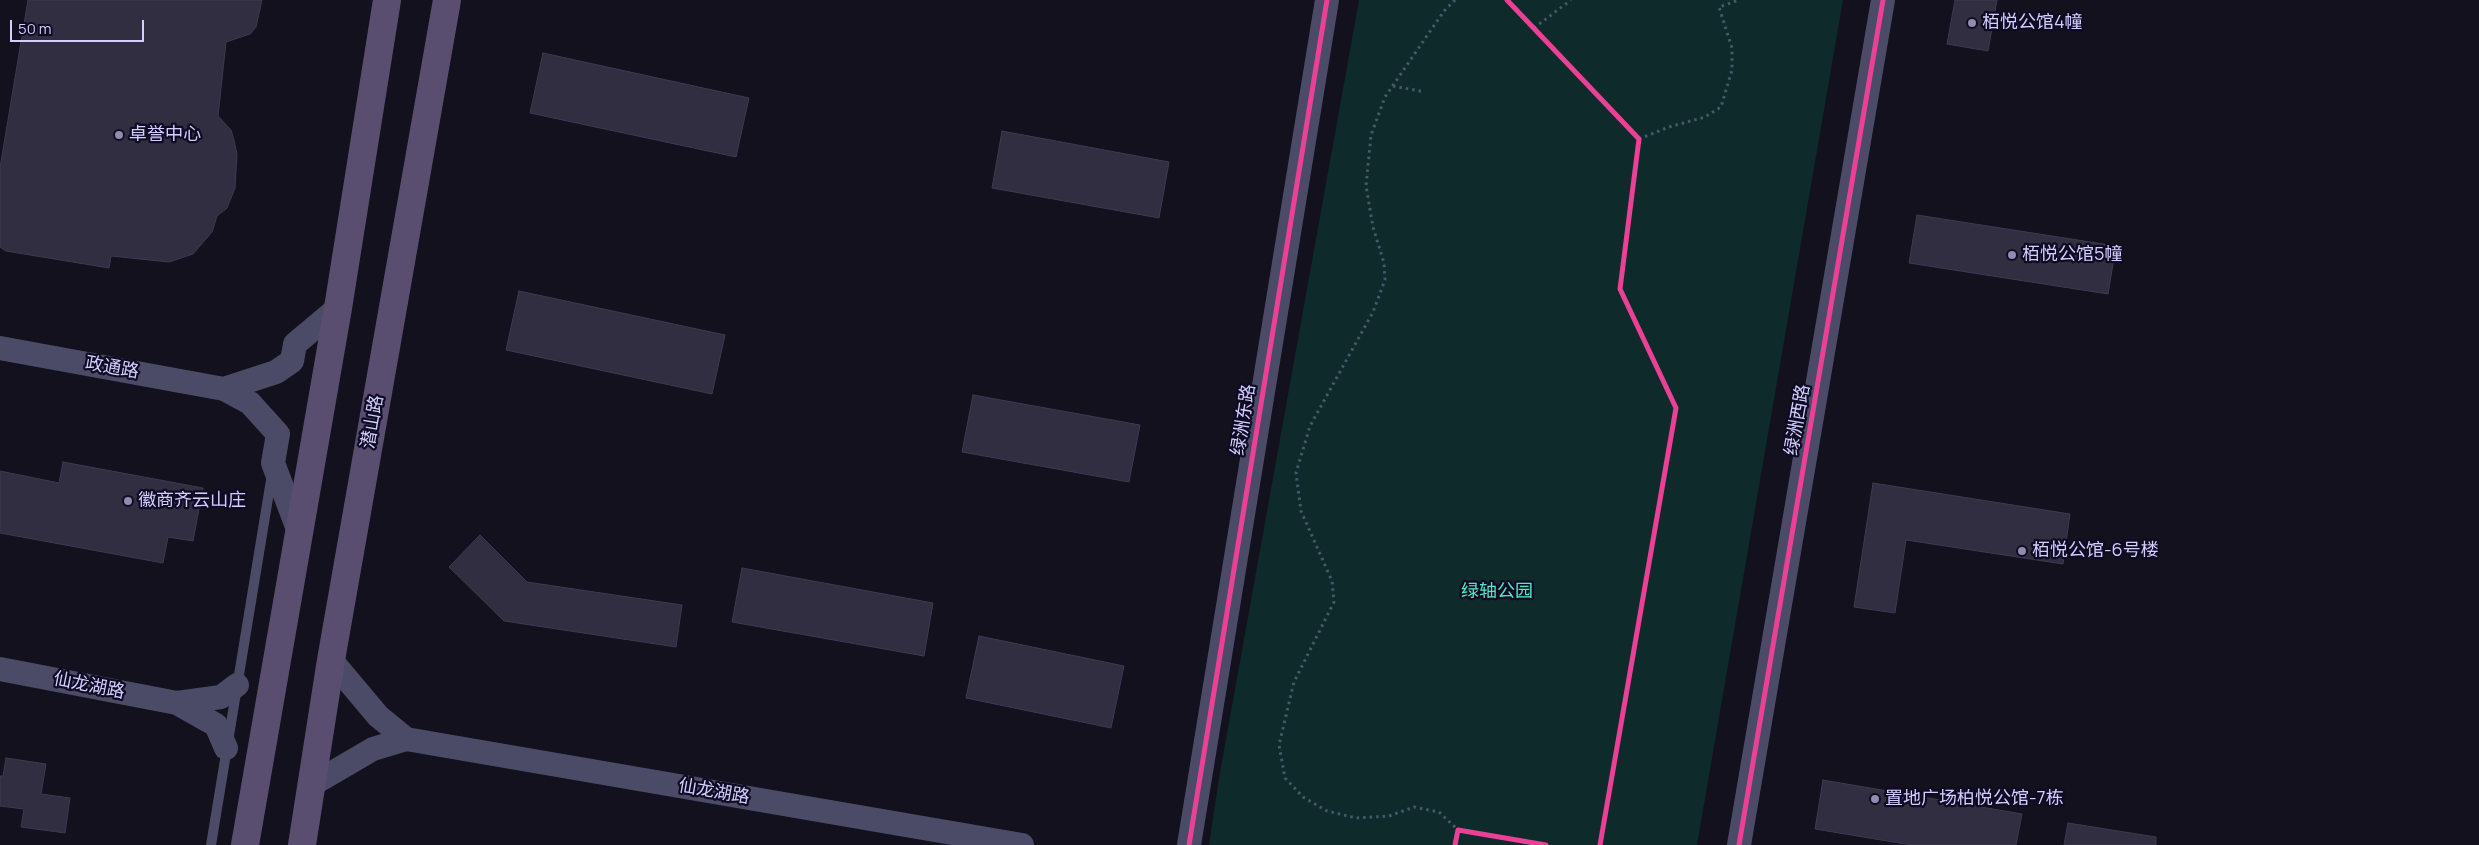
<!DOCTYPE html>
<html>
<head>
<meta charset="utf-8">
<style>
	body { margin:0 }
	#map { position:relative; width:2479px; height:845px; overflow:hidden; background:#12111d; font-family:Manrope,sans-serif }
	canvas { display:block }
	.scale { position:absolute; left:10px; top:20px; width:134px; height:22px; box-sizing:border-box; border:2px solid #d3ceff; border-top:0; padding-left:6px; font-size:15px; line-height:18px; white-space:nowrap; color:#d3ceff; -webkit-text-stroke:4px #0f0b23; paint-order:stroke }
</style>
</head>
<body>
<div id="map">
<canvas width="2479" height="845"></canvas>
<div class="scale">50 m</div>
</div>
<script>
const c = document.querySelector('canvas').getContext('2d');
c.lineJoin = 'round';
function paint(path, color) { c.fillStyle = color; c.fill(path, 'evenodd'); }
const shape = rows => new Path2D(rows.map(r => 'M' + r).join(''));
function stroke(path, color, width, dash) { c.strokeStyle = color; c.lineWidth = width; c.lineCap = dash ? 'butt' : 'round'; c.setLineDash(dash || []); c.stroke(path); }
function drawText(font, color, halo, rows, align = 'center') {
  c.font = font + ' Manrope,"Noto Sans SC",sans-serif'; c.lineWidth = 4.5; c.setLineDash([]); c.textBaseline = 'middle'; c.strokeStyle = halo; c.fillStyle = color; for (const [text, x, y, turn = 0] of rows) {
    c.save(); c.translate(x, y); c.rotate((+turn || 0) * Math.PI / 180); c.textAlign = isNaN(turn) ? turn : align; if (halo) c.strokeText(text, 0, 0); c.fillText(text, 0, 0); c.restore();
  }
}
const green = shape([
	[1359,0,1843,0,1697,845,1209,845,1219,778]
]);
const building = shape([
	[28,0,262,0,256,27,250,34,226,42,218,116,231,130,234,140,237,154,235,188,227,208,217,216,212,232,193,254,169,262,111,256,109,268,6,251,0,247,0,168,28,0],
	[1955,0,1997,0,1988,51,1947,44,1955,0],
	[543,53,749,98,736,157,530,113,543,53],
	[1002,131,1169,162,1159,218,992,188,1002,131],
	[1917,215,2116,246,2108,294,1909,263,1917,215],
	[519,291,725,335,712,394,506,350,519,291],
	[973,395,1140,425,1129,482,962,452,973,395],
	[63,462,203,488,193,541,168,537,163,563,0,533,0,471,59,483,63,462],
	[1873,483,2070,514,2063,564,1906,540,1895,613,1854,607,1873,483],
	[480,535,527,582,682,605,676,647,504,621,449,567,480,535],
	[742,568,933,603,924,656,732,622,742,568],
	[979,636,1124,666,1111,728,966,698,979,636],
	[6,758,46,764,41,794,70,798,65,833,21,827,24,809,0,806,0,776,3,776,6,758],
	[1823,780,2022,814,2016,845,1911,845,1815,829,1823,780],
	[2068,823,2156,837,2156,845,2064,845,2068,823]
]);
const path = shape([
	[1455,0,1444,11,1385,97,1371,135,1366,186,1373,227,1384,263,1385,280,1373,312,1310,426,1296,473,1301,511,1332,581,1334,602,1294,682,1279,745,1285,778,1303,797,1327,811,1356,818,1389,816,1414,807,1439,812,1458,830],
	[1534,28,1571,0],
	[1393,86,1425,92],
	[1639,139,1669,127,1705,117,1721,107,1732,70,1732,48,1719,7,1739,0]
]);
const service = shape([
	[211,845,272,474]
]);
const tertiary = shape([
	[0,348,224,389],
	[299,532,273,463,278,434,250,403,224,389,276,372,292,361,295,344,338,308],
	[0,669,177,703],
	[406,739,1022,845],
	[226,748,216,725,177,703,221,697,237,685],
	[313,784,373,749,406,739,378,716,331,660],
	[1189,845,1327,0],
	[1739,845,1883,0]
]);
const primary = shape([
	[245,845,338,308,387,0],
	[302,845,331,660,447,0]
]);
const cycleway = shape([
	[1507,0,1639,139,1620,289,1676,408,1600,845],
	[1189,845,1327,0],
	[1455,845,1458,830,1546,845],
	[1739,845,1883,0]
]);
const markers = [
	[1972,23,5,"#8f8cb0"],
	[119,135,5,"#8f8cb0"],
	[2012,255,5,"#8f8cb0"],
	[128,501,5,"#8f8cb0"],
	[2022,551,5,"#8f8cb0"],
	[1875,799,5,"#8f8cb0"]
];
const poiNames = [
	["栢悦公馆4幢",1982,23],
	["卓誉中心",129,135],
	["栢悦公馆5幢",2022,255],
	["徽商齐云山庄",138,501],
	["栢悦公馆-6号楼",2032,551],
	["置地广场柏悦公馆-7栋",1885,799]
];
const streetNames = [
	["政通路",112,368,10],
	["绿洲东路",1244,420,-81],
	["绿洲西路",1798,420,-80],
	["潜山路",373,422,-80],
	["仙龙湖路",89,686,11],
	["仙龙湖路",714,792,10]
];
const parkNames = [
	["绿轴公园",1497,592]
];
paint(green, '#0f2a2b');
paint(building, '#302e40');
stroke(building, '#3e3a52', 1);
stroke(path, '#465869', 3, [2.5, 4]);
stroke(service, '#4c4b67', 10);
stroke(tertiary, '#4c4b67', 24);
stroke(primary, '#594e70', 28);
stroke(cycleway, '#ea4096', 5);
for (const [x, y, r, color] of markers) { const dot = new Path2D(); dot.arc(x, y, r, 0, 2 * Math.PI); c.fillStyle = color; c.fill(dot); stroke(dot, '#0f0b23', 2); }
drawText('18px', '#d3ceff', '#0f0b23', poiNames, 'left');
drawText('18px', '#d3ceff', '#0f0b23', streetNames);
drawText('18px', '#4debc3', '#0f0b23', parkNames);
</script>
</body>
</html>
